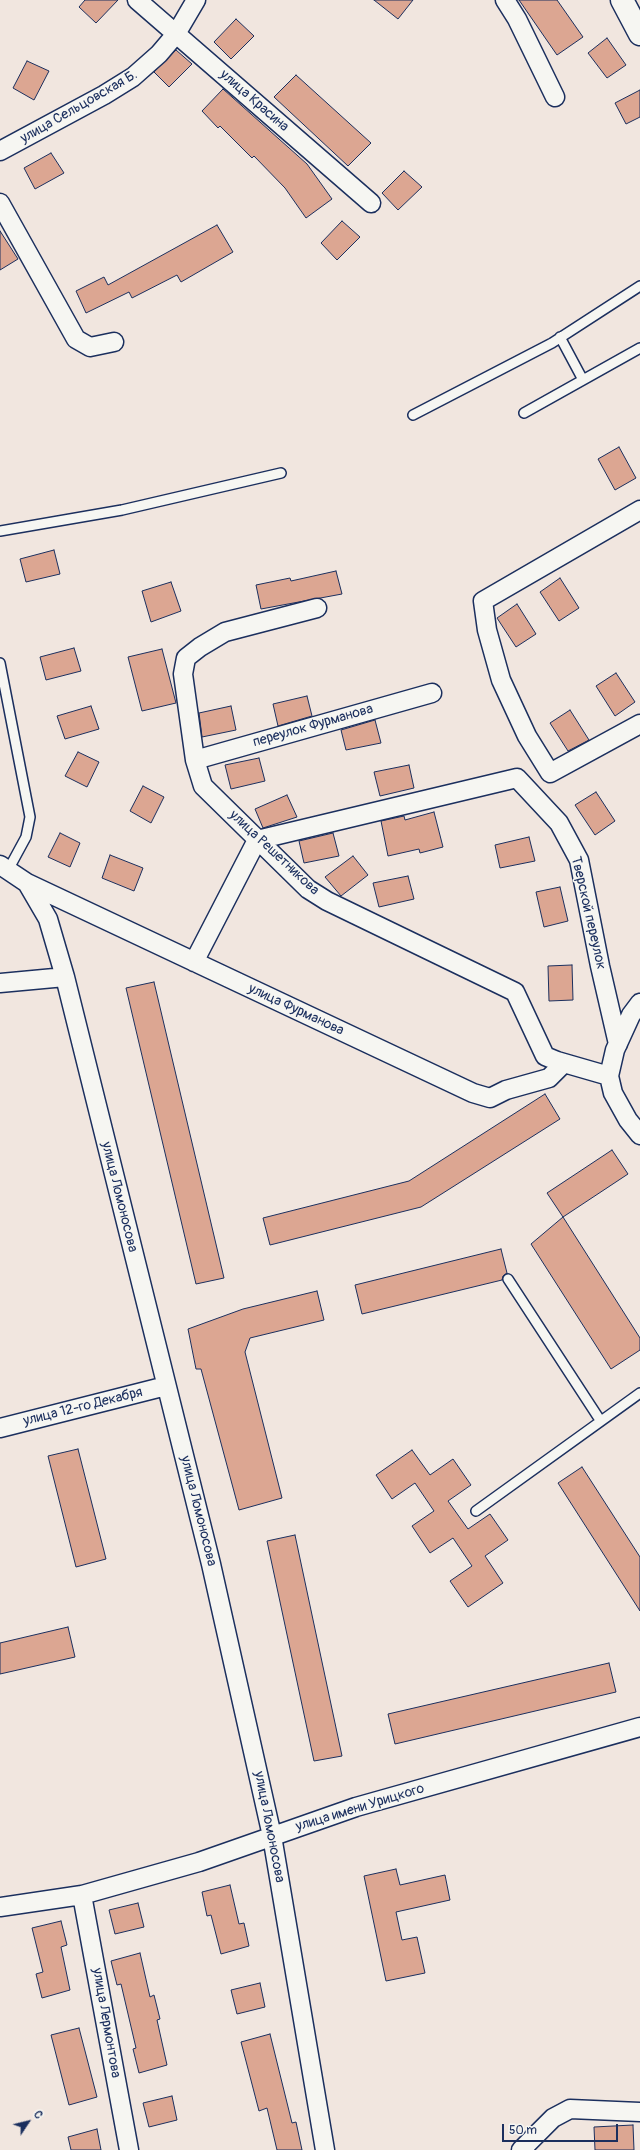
<!DOCTYPE html>
<html>
<head>
<meta charset="utf-8">
<style>
	body { margin:0 }
	#map { position:relative; width:640px; height:2150px; overflow:hidden; background:#f1e6df; font-family:Pangolin,sans-serif }
	canvas { display:block }
	.north { position:absolute; left:8px; top:2102px; width:40px; height:40px; -webkit-text-stroke:3px #f6f6f2; paint-order:stroke; rotate:55deg; font-size:11px; font-weight:700; line-height:16px; text-align:center; color:#1b2f5e }
	.north::after { content:''; display:block; margin:auto; width:14px; height:18px; background:#1b2f5e; clip-path:polygon(50% 0,100% 100%,50% 72%,0 100%) }
	.scale { position:absolute; left:502px; top:2124px; width:116px; height:18px; box-sizing:border-box; border:2px solid #1b2f5e; border-top:0; padding-left:5px; font-size:12px; line-height:14px; white-space:nowrap; color:#1b2f5e; -webkit-text-stroke:3px #f6f6f2; paint-order:stroke }
</style>
</head>
<body>
<div id="map">
<canvas width="640" height="2150"></canvas>
<div class="north">С</div>
<div class="scale">50 m</div>
</div>
<script>
const c = document.querySelector('canvas').getContext('2d');
c.lineJoin = 'round';
function paint(path, color) { c.fillStyle = color; c.fill(path, 'evenodd'); }
const shape = rows => new Path2D(rows.map(r => 'M' + r).join(''));
function stroke(path, color, width, dash) { c.strokeStyle = color; c.lineWidth = width; c.lineCap = dash ? 'butt' : 'round'; c.setLineDash(dash || []); c.stroke(path); }
function drawText(font, color, halo, rows, align = 'center') {
  c.font = font + ' Pangolin,sans-serif'; c.lineWidth = 3; c.setLineDash([]); c.textBaseline = 'middle'; c.strokeStyle = halo; c.fillStyle = color; for (const [text, x, y, turn = 0] of rows) {
    c.save(); c.translate(x, y); c.rotate((+turn || 0) * Math.PI / 180); c.textAlign = isNaN(turn) ? turn : align; if (halo) c.strokeText(text, 0, 0); c.fillText(text, 0, 0); c.restore();
  }
}
const building = shape([
	[85,0,118,0,96,23,79,7,85,0],
	[374,0,413,0,398,19,374,0],
	[519,0,557,0,583,37,557,55,519,0],
	[236,19,254,36,231,59,214,42,236,19],
	[607,38,626,65,607,78,588,53,607,38],
	[176,50,192,64,169,87,154,72,176,50],
	[27,61,49,71,34,100,13,88,27,61],
	[296,75,371,143,348,166,274,97,296,75],
	[223,89,307,164,332,199,306,218,285,188,254,156,252,158,220,126,218,128,202,111,223,89],
	[640,90,640,117,626,124,615,103,640,90],
	[51,153,64,173,35,189,24,168,51,153],
	[404,171,422,187,398,210,382,193,404,171],
	[342,221,360,237,337,260,321,243,342,221],
	[217,225,233,252,181,282,177,275,132,298,129,292,86,313,76,291,104,277,108,285,217,225],
	[0,231,18,259,0,270,0,231],
	[619,447,636,478,615,490,598,459,619,447],
	[54,550,60,574,26,582,20,559,54,550],
	[336,571,342,594,261,609,256,585,290,578,291,581,336,571],
	[560,578,579,608,559,621,540,592,560,578],
	[171,582,181,611,151,622,142,591,171,582],
	[517,604,536,634,516,647,497,618,517,604],
	[74,648,81,671,46,680,40,657,74,648],
	[162,649,176,703,142,711,128,657,162,649],
	[616,673,635,702,615,716,596,686,616,673],
	[307,696,312,716,278,726,273,704,307,696],
	[91,706,99,729,65,739,57,716,91,706],
	[231,706,236,730,202,737,199,713,231,706],
	[570,710,589,740,568,751,550,723,570,710],
	[375,720,381,743,346,750,341,730,375,720],
	[78,752,99,762,87,787,65,776,78,752],
	[259,758,265,781,231,789,225,765,259,758],
	[409,765,414,788,380,796,374,772,409,765],
	[143,786,164,797,151,823,130,811,143,786],
	[596,792,615,821,595,835,575,805,596,792],
	[287,795,297,817,263,828,255,809,287,795],
	[434,812,443,847,420,853,419,849,388,856,381,821,404,816,405,820,434,812],
	[60,833,80,843,70,867,48,857,60,833],
	[333,833,339,856,304,863,299,841,333,833],
	[529,837,535,861,500,868,495,845,529,837],
	[110,855,143,868,134,891,102,878,110,855],
	[353,856,368,875,341,896,325,877,353,856],
	[408,876,414,899,379,907,373,883,408,876],
	[560,887,568,921,544,927,536,892,560,887],
	[572,965,573,1000,549,1001,548,966,572,965],
	[154,982,224,1278,196,1284,126,988,154,982],
	[545,1094,560,1119,421,1207,270,1245,263,1218,409,1181,545,1094],
	[612,1150,628,1174,563,1217,547,1193,612,1150],
	[563,1217,640,1338,640,1350,611,1369,531,1244,563,1217],
	[501,1249,507,1273,503,1276,502,1280,362,1314,355,1285,501,1249],
	[317,1291,324,1320,250,1338,245,1352,282,1498,239,1510,201,1369,196,1369,188,1329,243,1309,317,1291],
	[78,1449,106,1559,76,1567,48,1456,78,1449],
	[412,1450,430,1475,453,1459,471,1485,448,1501,468,1529,490,1514,508,1540,485,1556,503,1583,468,1607,450,1581,472,1566,453,1538,430,1553,412,1526,434,1511,415,1483,392,1499,376,1475,412,1450],
	[582,1467,640,1557,640,1611,558,1483,582,1467],
	[295,1535,342,1756,314,1761,267,1541,295,1535],
	[68,1627,75,1657,0,1674,0,1643,68,1627],
	[609,1663,616,1692,395,1744,388,1714,609,1663],
	[396,1869,400,1885,445,1875,450,1900,396,1912,402,1940,417,1937,425,1973,386,1981,364,1876,396,1869],
	[230,1885,239,1924,244,1923,249,1946,221,1954,211,1915,207,1916,202,1892,230,1885],
	[138,1903,144,1927,115,1934,109,1910,138,1903],
	[61,1921,67,1945,61,1947,70,1990,42,1998,36,1974,43,1972,32,1928,61,1921],
	[140,1953,150,1997,154,1995,160,2019,157,2020,167,2065,139,2073,133,2049,136,2048,121,1984,117,1985,111,1961,140,1953],
	[260,1983,265,2007,237,2014,231,1990,260,1983],
	[79,2028,97,2097,69,2105,51,2035,79,2028],
	[270,2034,292,2123,296,2122,302,2150,277,2150,267,2108,259,2111,241,2042,270,2034],
	[172,2096,177,2120,149,2127,143,2103,172,2096],
	[633,2125,634,2150,595,2150,594,2127,633,2125],
	[97,2129,101,2150,71,2150,68,2137,97,2129]
]);
const service = shape([
	[560,337,583,380],
	[524,413,640,348],
	[413,415,552,343,640,286],
	[0,531,122,510,281,473],
	[0,663,30,817,26,837,7,872],
	[508,1279,600,1420],
	[476,1511,640,1393]
]);
const minor = shape([
	[137,0,371,203],
	[505,0,517,19,555,97],
	[0,151,104,95,133,77,159,54,176,34,196,0],
	[0,203,76,339,90,347,114,342],
	[640,510,483,601,487,630,501,680,527,736,550,773,640,724],
	[317,608,225,632,200,647,186,658,183,674,195,760,203,786,308,889,327,901,515,992,545,1056,557,1061,609,1076],
	[195,760,432,693],
	[0,865,27,883,473,1093,490,1098,506,1090,549,1078,564,1063],
	[27,883,48,919,65,977,211,1564,272,1836,325,2150],
	[194,962,257,840,517,778,559,823,579,860,600,966,618,1044],
	[0,983,65,977],
	[640,1003,631,1015,615,1050,609,1076,613,1093,628,1120,640,1135],
	[0,1428,166,1386],
	[82,1895,129,2150],
	[0,1907,82,1895,199,1862,356,1807,640,1727],
	[521,2150,553,2118,570,2109,640,2112]
]);
const tertiary = shape([
	[622,0,640,34]
]);
const streetNames = [
	["улица Красина",254,101,41],
	["улица Сельцовская Б.",79,107,-30],
	["переулок Фурманова",313,726,-16],
	["улица Решетникова",274,853,43],
	["Тверской переулок",588,913,77],
	["улица Фурманова",296,1010,25],
	["улица Ломоносова",119,1197,76],
	["улица 12-го Декабря",83,1407,-14],
	["улица Ломоносова",198,1511,76],
	["улица имени Урицкого",360,1808,-17],
	["улица Ломоносова",269,1827,79],
	["улица Лермонтова",106,2023,80]
];
paint(building, '#dca692');
stroke(building, '#1b2f5e', 1);
stroke(service, '#1b2f5e', 12);
stroke(minor, '#1b2f5e', 21);
stroke(tertiary, '#1b2f5e', 25);
stroke(service, '#f6f6f2', 9);
stroke(minor, '#f6f6f2', 18);
stroke(tertiary, '#f6f6f2', 22);
drawText('14px', '#1b2f5e', '#f6f6f2', streetNames);
</script>
</body>
</html>
